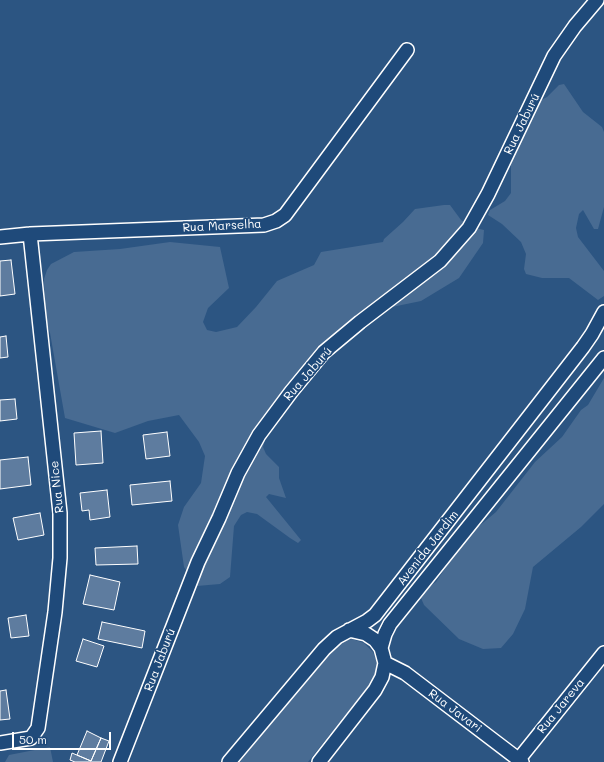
<!DOCTYPE html>
<html>
<head>
<meta charset="utf-8">
<style>
	body { margin:0 }
	#map { position:relative; width:604px; height:762px; overflow:hidden; background:#2c5582; font-family:Mali,sans-serif }
	canvas { display:block }
	.scale { position:absolute; left:12px; top:732px; width:99px; height:18px; box-sizing:border-box; border:2px solid #fff; border-top:0; padding-left:5px; font-size:12px; line-height:14px; white-space:nowrap; color:#fff; -webkit-text-stroke:3px #1f4a7a; paint-order:stroke }
</style>
</head>
<body>
<div id="map">
<canvas width="604" height="762"></canvas>
<div class="scale">50 m</div>
</div>
<script>
const c = document.querySelector('canvas').getContext('2d');
c.lineJoin = 'round';
function paint(path, color) { c.fillStyle = color; c.fill(path, 'evenodd'); }
const shape = rows => new Path2D(rows.map(r => 'M' + r).join(''));
function stroke(path, color, width, dash) { c.strokeStyle = color; c.lineWidth = width; c.lineCap = dash ? 'butt' : 'round'; c.setLineDash(dash || []); c.stroke(path); }
function drawText(font, color, halo, rows, align = 'center') {
  c.font = font + ' Mali,sans-serif'; c.lineWidth = 3.5; c.setLineDash([]); c.textBaseline = 'middle'; c.strokeStyle = halo; c.fillStyle = color; for (const [text, x, y, turn = 0] of rows) {
    c.save(); c.translate(x, y); c.rotate((+turn || 0) * Math.PI / 180); c.textAlign = isNaN(turn) ? turn : align; if (halo) c.strokeText(text, 0, 0); c.fillText(text, 0, 0); c.restore();
  }
}
const green = shape([
	[564,84,583,112,602,127,604,132,604,207,598,229,594,229,583,210,579,214,576,228,578,237,604,271,604,296,598,300,569,278,542,278,526,274,524,269,526,254,521,242,502,224,488,215,490,210,505,201,511,193,511,149,528,107,547,97,559,85],
	[444,205,450,205,461,220,472,227,484,230,483,243,459,278,421,301,392,307,380,315,358,322,272,414,263,447,266,454,279,467,279,478,286,498,269,494,266,497,301,540,298,543,290,538,257,514,247,512,241,515,234,526,230,577,220,584,197,586,184,567,178,525,184,507,201,483,205,456,199,442,179,415,148,421,115,433,65,418,50,333,45,318,44,279,47,270,51,264,74,252,120,249,170,242,220,247,229,288,208,308,203,322,207,330,216,332,237,327,256,307,277,281,314,265,321,252,383,242,384,239,403,222,415,209],
	[604,378,604,504,581,527,533,567,525,609,513,634,501,648,483,649,459,639,424,605,421,598,422,593,425,593,426,588,436,582,466,537,496,512,535,462,562,437,581,410,588,405],
	[352,639,364,643,373,652,378,665,373,680,308,762,240,762,330,649,340,642],
	[50,747,53,762,5,762,9,755]
]);
const building = shape([
	[11,260,15,294,0,296,0,261,11,260],
	[6,336,8,357,0,358,0,337,6,336],
	[15,399,17,419,0,421,0,400,15,399],
	[101,431,103,463,76,465,74,433,101,431],
	[167,432,170,456,146,459,143,435,167,432],
	[28,457,31,485,0,489,0,460,28,457],
	[170,481,172,501,132,505,130,485,170,481],
	[107,490,110,517,90,520,89,510,82,511,80,493,107,490],
	[40,513,44,535,18,540,13,518,40,513],
	[137,546,138,564,96,565,95,548,137,546],
	[90,575,120,582,114,610,83,604,90,575],
	[26,615,29,636,11,638,8,618,26,615],
	[102,622,145,631,142,648,98,639,102,622],
	[83,639,104,646,97,667,76,661,83,639],
	[6,690,10,719,0,720,0,691,6,690],
	[87,731,101,738,91,761,77,755,87,731],
	[101,738,109,741,101,762,75,762,70,760,72,753,91,761,101,738]
]);
const minor = shape([
	[0,237,30,234,264,225,276,221,285,215,407,50],
	[349,630,366,634,375,640,381,648],
	[385,663,405,673,522,762],
	[0,743,31,738,38,728,55,612,60,558,60,513,30,234],
	[519,759,604,653],
	[120,762,198,562,219,518,238,473,259,435,291,392,324,352,360,322,440,261,469,228,488,194,554,56,575,26,597,0],
	[229,762,324,649,337,637,367,621,375,615,583,347,592,334,604,312],
	[319,762,375,690,382,677,385,663,381,648,385,634,390,624,604,358]
]);
const streetNames = [
	["Rua Jaburú",522,124,-64],
	["Rua Marselha",222,226,-3],
	["Rua Jaburú",308,374,-49],
	["Rua Nice",57,487,-96],
	["Avenida Jardim",428,548,-52],
	["Rua Jaburú",160,660,-69],
	["Rua Jareva",561,706,-51],
	["Rua Javari",455,711,37]
];
paint(green, '#486b92');
paint(building, '#5e7c9f');
stroke(building, '#fff', 1);
stroke(minor, '#fff', 16);
stroke(minor, '#1f4a7a', 13);
drawText('12px', '#fff', '#1f4a7a', streetNames);
</script>
</body>
</html>
